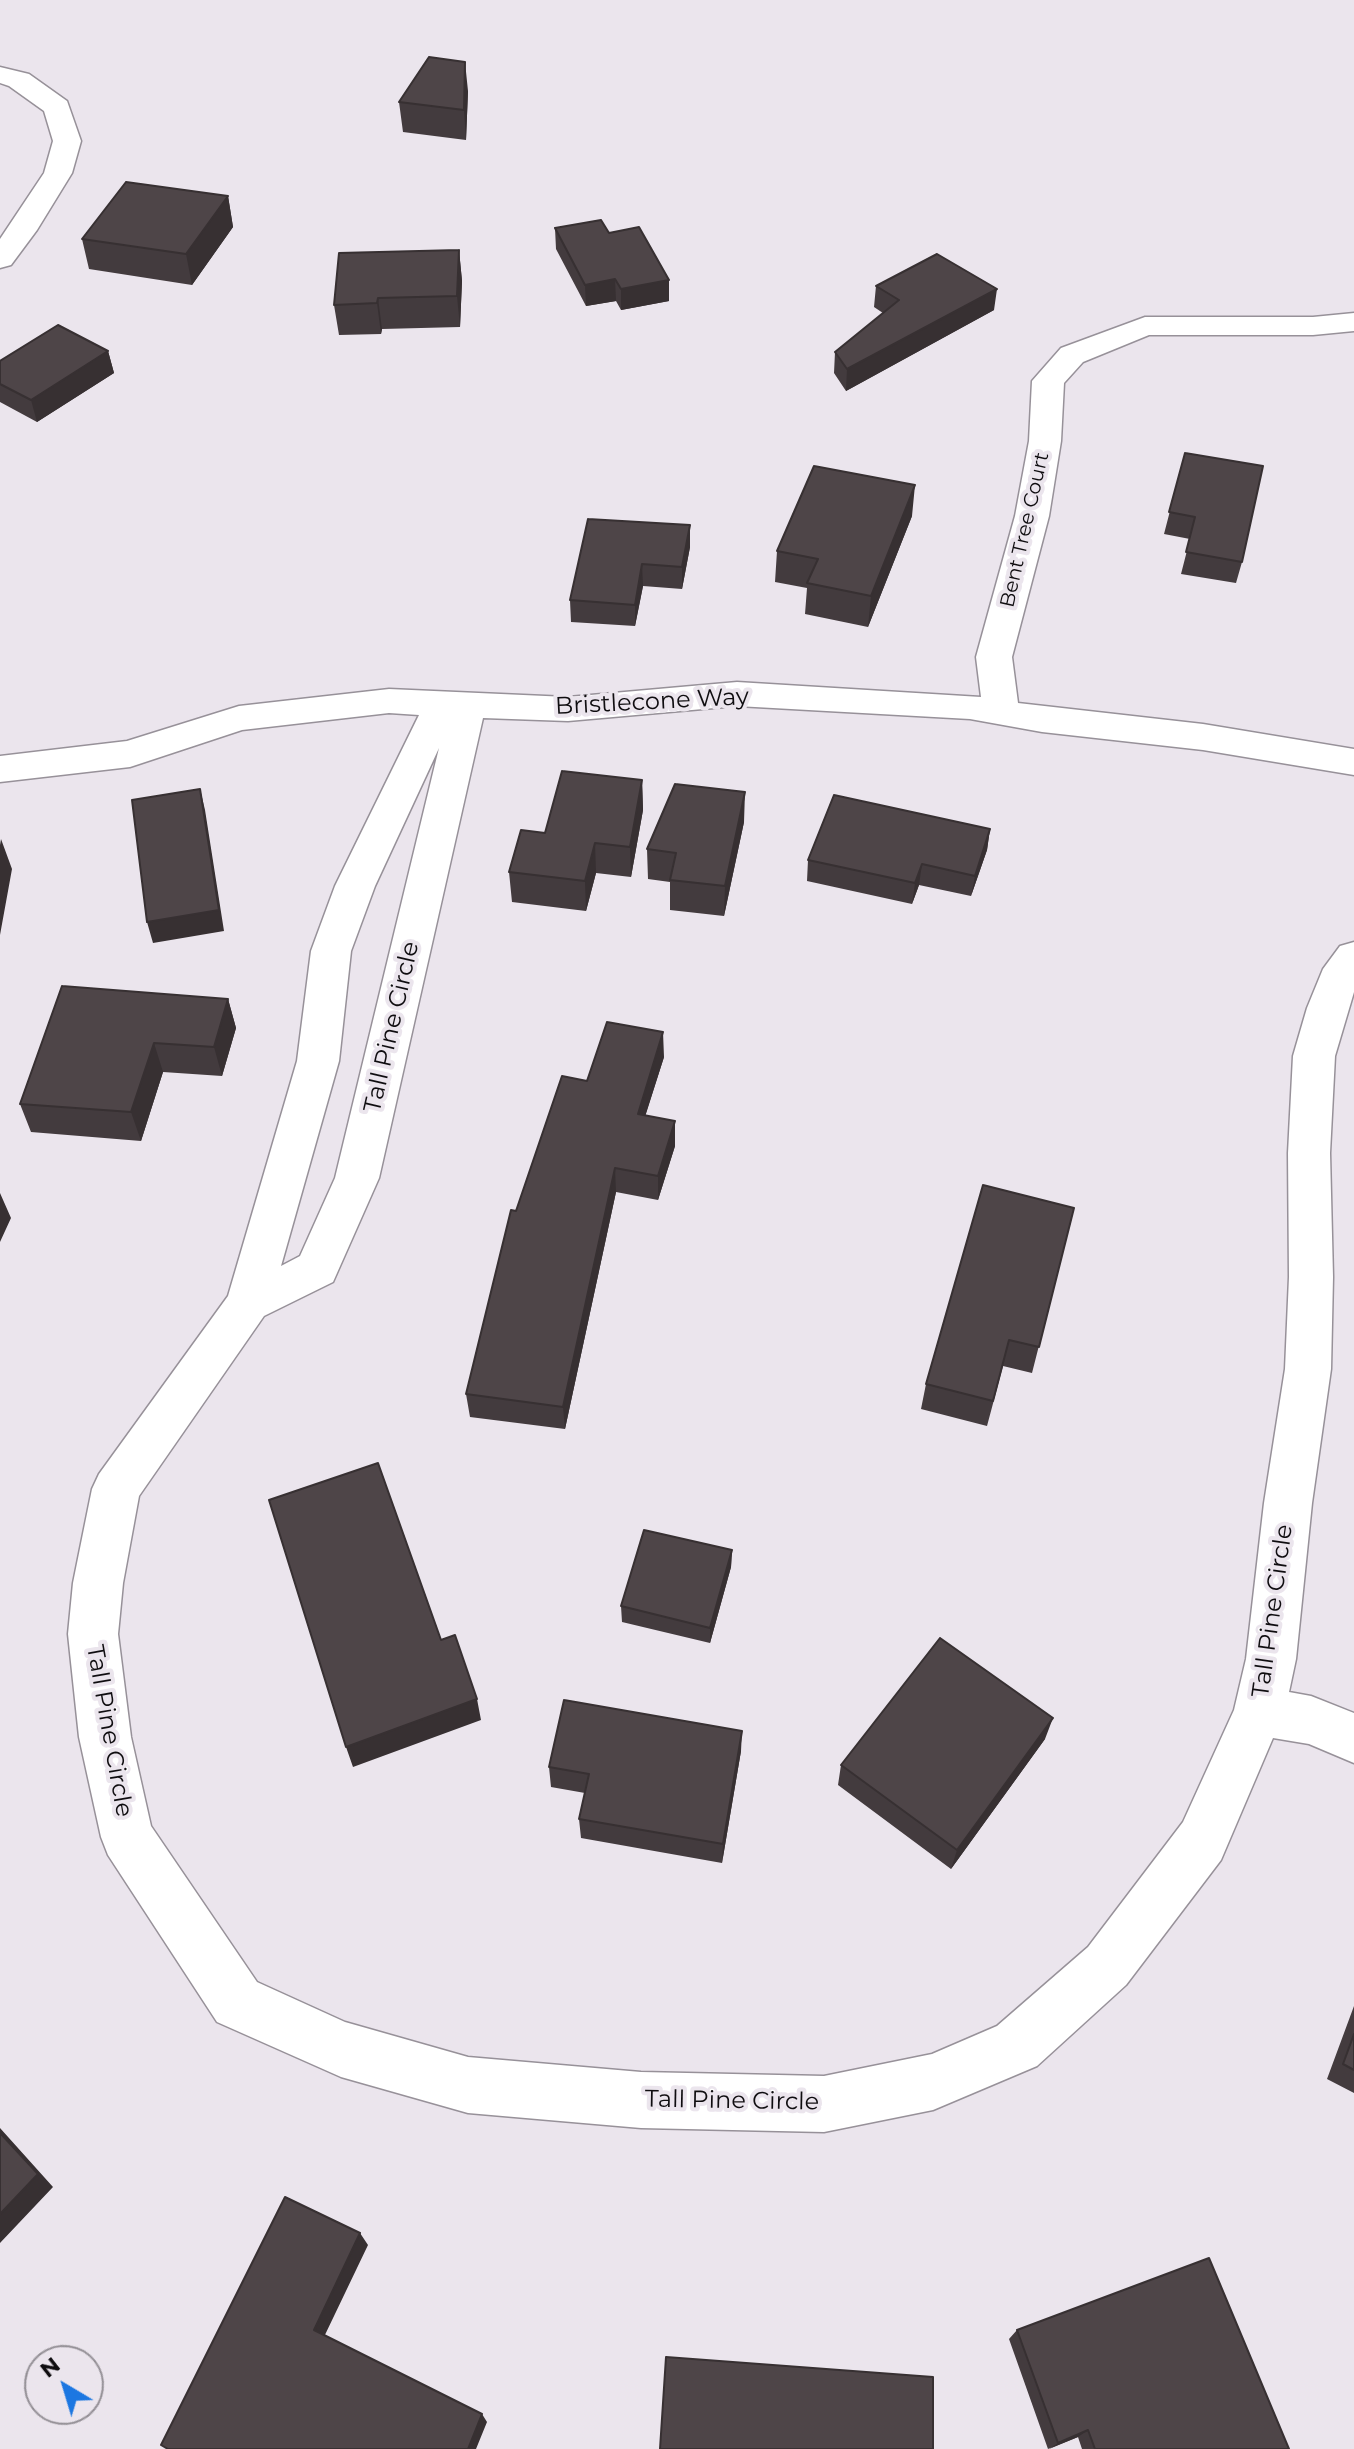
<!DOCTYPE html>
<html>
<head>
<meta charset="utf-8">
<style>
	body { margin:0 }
	#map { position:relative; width:1354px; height:2449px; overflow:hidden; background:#ebe5ed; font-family:Montserrat,sans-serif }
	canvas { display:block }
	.north { position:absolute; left:24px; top:2345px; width:80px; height:80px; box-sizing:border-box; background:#ebe5ed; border:2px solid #938f95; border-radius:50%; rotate:322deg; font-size:22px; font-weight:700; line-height:32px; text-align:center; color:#0f0d10 }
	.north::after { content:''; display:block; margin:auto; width:28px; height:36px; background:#1c77e1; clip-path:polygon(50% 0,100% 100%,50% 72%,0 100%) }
</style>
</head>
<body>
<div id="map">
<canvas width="1354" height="2449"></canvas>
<div class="north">N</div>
</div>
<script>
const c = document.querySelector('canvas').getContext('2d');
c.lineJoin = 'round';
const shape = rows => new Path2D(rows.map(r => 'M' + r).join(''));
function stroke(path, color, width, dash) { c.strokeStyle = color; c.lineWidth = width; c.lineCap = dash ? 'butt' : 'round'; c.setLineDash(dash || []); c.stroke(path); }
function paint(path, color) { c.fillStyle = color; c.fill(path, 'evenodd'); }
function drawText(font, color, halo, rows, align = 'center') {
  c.font = font + ' Montserrat,sans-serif'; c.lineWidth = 8; c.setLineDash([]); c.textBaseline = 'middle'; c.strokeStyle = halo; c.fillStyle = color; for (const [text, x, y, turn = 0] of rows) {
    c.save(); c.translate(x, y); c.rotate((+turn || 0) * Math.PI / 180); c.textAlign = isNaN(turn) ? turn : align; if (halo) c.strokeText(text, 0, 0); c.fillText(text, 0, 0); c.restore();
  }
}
const street = shape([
	[0,67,29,74,67,101,81,141,72,173,37,230,11,265,0,268,0,239,44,173,53,141,44,111,9,86,0,83,0,67],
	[1354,313,1354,331,1313,335,1149,335,1083,362,1064,383,1061,441,1049,516,1012,657,1018,703,1203,724,1354,749,1354,775,1203,750,1042,732,970,719,737,706,568,721,483,718,379,1178,333,1282,264,1316,139,1496,123,1583,118,1634,131,1737,151,1826,257,1982,345,2022,468,2057,641,2072,824,2076,932,2054,997,2026,1088,1947,1183,1822,1234,1710,1246,1659,1264,1503,1285,1369,1289,1277,1288,1153,1293,1056,1307,1008,1323,969,1340,946,1354,942,1354,992,1335,1056,1330,1153,1333,1277,1331,1369,1312,1503,1296,1659,1289,1692,1311,1696,1354,1713,1354,1763,1309,1744,1273,1738,1221,1860,1126,1985,1037,2066,933,2110,824,2132,641,2128,468,2113,341,2077,217,2022,108,1855,101,1837,79,1737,68,1634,73,1583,92,1489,99,1474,228,1296,297,1061,311,951,335,886,419,715,389,713,242,730,130,767,0,782,0,756,127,741,239,706,389,689,568,697,737,682,981,697,976,657,1015,516,1029,441,1032,381,1061,348,1145,317,1313,317,1354,313],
	[439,748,335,1178,300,1256,281,1266,339,1061,351,951,375,886,439,748]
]);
const wall = shape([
	[468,91,466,140,403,132,399,102],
	[228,196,233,227,192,285,89,269,82,239],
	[555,228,609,233,669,301,621,310,616,301,586,306,556,249],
	[459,250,462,281,460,327,382,329,381,334,339,335,334,305],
	[876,286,994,310,846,391,834,373,835,352,883,313,874,307],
	[108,351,114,373,37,422,0,402,0,361],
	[1185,453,1242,562,1236,583,1181,574,1190,539,1164,534],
	[912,516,868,627,805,614,807,588,775,582,777,551],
	[588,519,690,547,682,589,643,586,635,626,571,622,570,600],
	[642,780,643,810,631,877,596,873,586,911,512,902,509,872,545,833],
	[744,822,724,916,670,910,670,882,648,879,647,849],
	[990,829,987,850,971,896,919,885,912,904,807,881,808,860],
	[228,999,236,1028,222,1076,163,1072,141,1141,31,1132,20,1104],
	[664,1057,645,1116,675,1146,658,1200,616,1192,565,1429,470,1417,466,1394,516,1211,587,1081],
	[1074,1208,1032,1373,1003,1366,987,1426,921,1409,926,1384],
	[732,1550,731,1567,710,1643,622,1622,621,1606],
	[1045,1739,951,1869,838,1785,841,1765],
	[741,1751,722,1863,581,1838,579,1819,585,1793,551,1787,549,1767],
	[1354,2006,1354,2093,1327,2079],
	[1017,2330,1289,2449,1082,2449,1078,2437,1048,2449,1009,2339]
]);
const shadedWall = shape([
	[465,62,468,91,466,140,464,110],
	[228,196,233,227,192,285,186,254],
	[459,250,462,281,460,327,457,296],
	[615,279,616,301,586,306,585,285],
	[669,280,669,301,621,310,621,289],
	[997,289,994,310,846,391,847,369],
	[378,298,382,329,381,334,377,303],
	[108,351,114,373,37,422,31,400],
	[915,485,912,516,868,627,871,596],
	[690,525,690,547,682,589,682,567],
	[642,564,643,586,635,626,635,605],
	[642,780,643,810,631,877,630,847],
	[200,789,205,810,224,931,153,943,147,922],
	[745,792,744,822,724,916,725,886],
	[990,829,987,850,971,896,975,876],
	[1,839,12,869,0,935,0,845],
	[595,843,596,873,586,911,585,881],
	[922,864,919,885,912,904,915,883],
	[228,999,236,1028,222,1076,214,1047],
	[663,1032,664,1057,638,1139,638,1114],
	[154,1043,163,1072,141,1141,131,1112],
	[675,1121,675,1146,658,1200,658,1176],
	[615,1168,616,1192,565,1429,563,1407],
	[0,1193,11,1218,0,1242],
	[732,1550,731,1567,710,1643,710,1628],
	[477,1699,481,1720,353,1767,346,1747],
	[1053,1718,1045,1739,951,1869,957,1850],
	[742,1731,741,1751,722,1863,723,1844],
	[0,2128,53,2187,0,2243],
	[360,2233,368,2245,323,2339,314,2330],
	[482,2414,487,2422,476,2449,468,2449],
	[1088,2430,1078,2437,1049,2449,1058,2443]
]);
const building = shape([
	[429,57,465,62,464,110,399,102,429,57],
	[126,182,228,196,186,254,82,239,126,182],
	[601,220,609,233,639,227,669,280,621,289,615,279,585,285,555,228,601,220],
	[459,250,457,296,378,298,377,303,334,305,339,253,459,250],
	[937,254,997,289,847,369,835,352,899,300,876,286,937,254],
	[58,325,108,351,31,400,0,384,0,361,58,325],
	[1185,453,1263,466,1242,562,1186,552,1195,517,1169,512,1185,453],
	[814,466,915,485,871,596,807,583,818,559,777,551,814,466],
	[588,519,690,525,682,567,642,564,635,605,570,600,588,519],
	[562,771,642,780,630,847,595,843,585,881,509,872,521,830,545,833,562,771],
	[675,784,745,792,725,886,670,880,676,853,647,849,675,784],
	[200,789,219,910,147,922,132,800,200,789],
	[834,795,990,829,975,876,922,864,915,883,808,860,834,795],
	[62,986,228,999,214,1047,154,1043,131,1112,20,1104,62,986],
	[607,1022,663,1032,638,1114,675,1121,658,1176,615,1168,563,1407,466,1394,511,1210,516,1211,562,1076,587,1081,607,1022],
	[983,1185,1074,1208,1039,1347,1009,1340,993,1401,926,1384,983,1185],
	[378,1463,441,1640,455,1635,477,1699,346,1747,269,1500,378,1463],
	[644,1530,732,1550,710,1628,621,1606,644,1530],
	[940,1638,1053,1718,957,1850,841,1765,940,1638],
	[564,1700,742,1731,723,1844,579,1819,589,1774,549,1767,564,1700],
	[1354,2034,1354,2070,1343,2064,1354,2034],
	[0,2133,38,2174,0,2214,0,2133],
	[285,2197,360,2233,314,2330,482,2414,468,2449,168,2449,161,2445,285,2197],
	[1209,2258,1289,2449,1095,2449,1088,2430,1058,2443,1017,2330,1209,2258],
	[666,2357,933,2377,933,2449,660,2449,666,2357]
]);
const farStreetnames = [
	["Bent Tree Court",1025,530,-77]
];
const streetNames = [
	["Bristlecone Way",652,702,-3],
	["Tall Pine Circle",392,1027,-77],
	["Tall Pine Circle",1273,1611,-82],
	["Tall Pine Circle",109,1731,80],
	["Tall Pine Circle",732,2101,1]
];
stroke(street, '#979199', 3);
paint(street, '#fff');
paint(wall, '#433b3e');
paint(shadedWall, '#373032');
paint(building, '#4e4548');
stroke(building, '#373032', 2);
drawText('20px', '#0f0d10', '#ebe5ed', farStreetnames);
drawText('24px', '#0f0d10', '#ebe5ed', streetNames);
</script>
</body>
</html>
